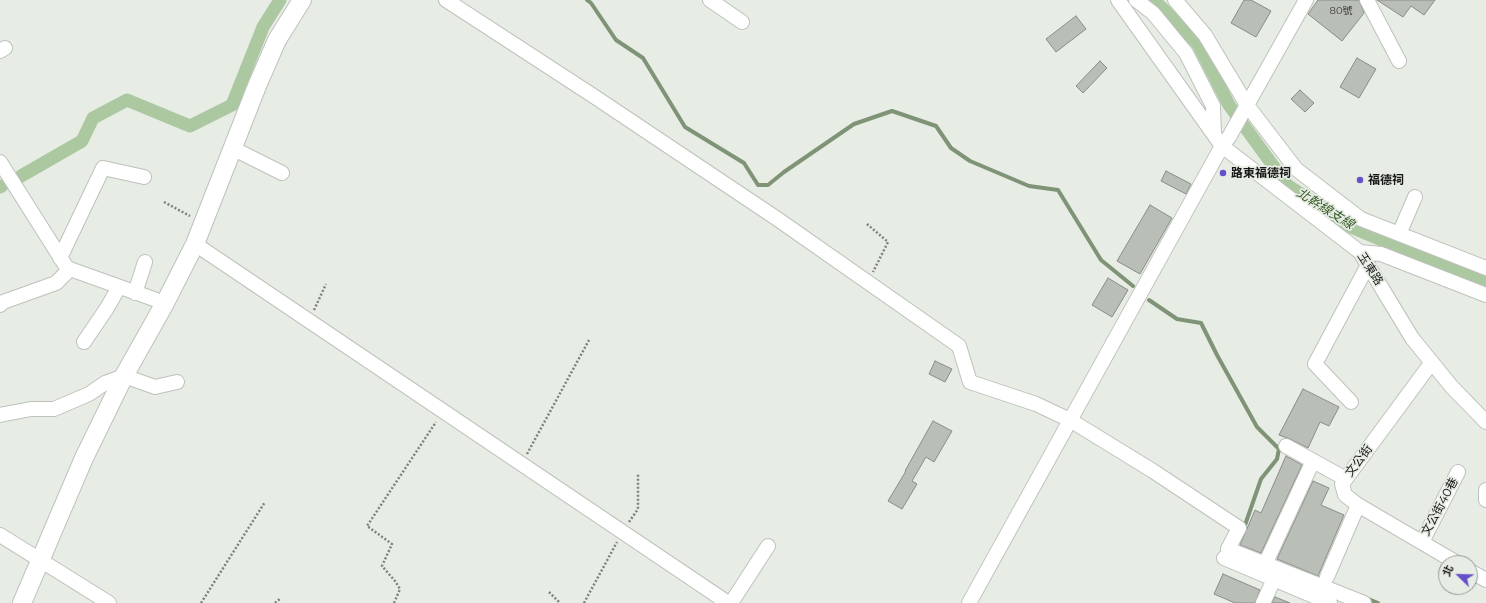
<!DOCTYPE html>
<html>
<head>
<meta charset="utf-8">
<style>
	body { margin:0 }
	#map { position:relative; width:1486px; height:603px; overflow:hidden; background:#e7ece5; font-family:Montserrat,"Noto Sans TC",sans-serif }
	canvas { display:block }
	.north { position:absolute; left:1438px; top:555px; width:40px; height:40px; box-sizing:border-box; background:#e7ece5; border:1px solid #949892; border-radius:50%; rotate:293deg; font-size:11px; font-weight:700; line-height:16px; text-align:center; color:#171916 }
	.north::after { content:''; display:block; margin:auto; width:14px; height:18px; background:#6650c9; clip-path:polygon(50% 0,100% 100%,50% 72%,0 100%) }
</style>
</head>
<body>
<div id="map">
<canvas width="1486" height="603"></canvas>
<div class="north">北</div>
</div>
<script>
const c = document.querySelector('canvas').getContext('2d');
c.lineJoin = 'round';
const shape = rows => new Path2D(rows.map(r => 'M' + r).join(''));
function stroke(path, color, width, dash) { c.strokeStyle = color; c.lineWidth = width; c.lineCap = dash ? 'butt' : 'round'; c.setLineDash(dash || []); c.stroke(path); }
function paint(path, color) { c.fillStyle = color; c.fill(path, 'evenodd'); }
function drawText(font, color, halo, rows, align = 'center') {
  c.font = font + ' Montserrat,"Noto Sans TC",sans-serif'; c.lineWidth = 3.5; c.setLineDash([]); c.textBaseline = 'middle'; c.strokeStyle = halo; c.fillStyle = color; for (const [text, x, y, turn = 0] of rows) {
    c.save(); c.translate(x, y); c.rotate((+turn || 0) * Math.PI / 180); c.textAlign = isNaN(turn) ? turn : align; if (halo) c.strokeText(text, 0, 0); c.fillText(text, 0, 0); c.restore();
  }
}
const stream = shape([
	[587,0,591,3,616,40,643,58,685,127,744,163,758,185,768,185,784,172,854,124,892,111,936,126,951,148,970,161,1029,186,1058,190,1101,260,1133,286],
	[1149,300,1177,319,1201,323,1217,355,1257,427,1279,449,1277,459,1261,479,1244,528],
	[1366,598,1378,603]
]);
const canal = shape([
	[1154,0,1198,44,1229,105,1287,185,1351,227,1417,255,1486,282],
	[21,176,82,141,93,118,127,100,190,126,232,105,263,27,280,0],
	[0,187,2,186]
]);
const building = shape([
	[1244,0,1251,0,1271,11,1256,37,1231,23,1244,0],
	[1318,0,1359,0,1364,13,1342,41,1308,14,1318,0],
	[1377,0,1435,0,1424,15,1411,6,1403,17,1377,0],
	[1076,16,1086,29,1056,52,1046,39,1076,16],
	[1357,58,1376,69,1359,98,1340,87,1357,58],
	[1100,61,1107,68,1083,93,1076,86,1100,61],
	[1300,90,1314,103,1305,112,1291,99,1300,90],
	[1166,171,1191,184,1186,194,1161,181,1166,171],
	[1150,205,1172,218,1140,274,1117,261,1150,205],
	[1108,278,1128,290,1112,317,1092,305,1108,278],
	[935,361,952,369,945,382,929,374,935,361],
	[1303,389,1339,407,1329,426,1320,422,1308,448,1290,439,1279,435,1303,389],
	[933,421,952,431,934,462,926,457,912,481,917,484,902,509,888,501,906,471,905,471,933,421],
	[1286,456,1302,465,1261,553,1240,545,1255,510,1261,513,1286,456],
	[1313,481,1329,488,1321,505,1344,515,1318,576,1277,559,1313,481],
	[1223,574,1260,590,1255,603,1235,603,1214,594,1223,574],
	[1275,597,1290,603,1272,603,1275,597]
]);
const path = shape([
	[164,202,190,216],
	[867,224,888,242,873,272],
	[314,310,326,284],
	[527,454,589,340],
	[629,522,638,509,638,473],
	[549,592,560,603],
	[201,603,265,502],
	[275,603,281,598],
	[394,603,400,589,395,581,382,566,392,544,367,526,436,422],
	[584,603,617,542]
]);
const minor = shape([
	[446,0,592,95,776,218,959,346,970,382,1036,404,1070,420,1153,471,1239,528,1228,549,1364,603],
	[710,0,742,22],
	[1118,0,1222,146,1360,252,1412,338,1451,386,1486,422],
	[1136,0,1153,13,1186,53,1213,106,1214,134],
	[1175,0,1205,35,1247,105,1296,169,1361,219,1486,268],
	[1367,0,1399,61],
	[0,51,5,48],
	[232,148,282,173],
	[0,162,67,268,165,303],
	[1399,234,1415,197],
	[195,244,728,603],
	[1360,252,1381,254,1486,295],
	[60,258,103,168,144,177],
	[135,293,145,262],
	[0,305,3,302,56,283,70,269],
	[84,342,107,308,119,287],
	[1432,362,1342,484,1345,495,1358,505,1457,563],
	[1351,402,1315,364,1368,265],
	[0,415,31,409,54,409,89,394,105,383,124,376,155,387,177,382],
	[1286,446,1346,479],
	[1486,490,1486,500],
	[0,535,109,603],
	[1422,542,1458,472],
	[1224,558,1330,603],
	[1268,558,1313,461],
	[1470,571,1486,580],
	[1327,577,1358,505],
	[731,603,768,546],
	[969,603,1222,146,1229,137,1306,0],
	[1263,603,1274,579]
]);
const major = shape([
	[22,603,84,458,124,376,165,303,195,244,257,86,277,40,302,0]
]);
const markers = [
	[1223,173,4,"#6650c9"],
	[1360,180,4,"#6650c9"]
];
const numberNames = [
	["80號",1341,11]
];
const poiNames = [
	["路東福德祠",1231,173],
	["福德祠",1368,180]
];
const streetNames = [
	["玉東路",1370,269,57],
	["文公街",1359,461,-53],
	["文公街40巷",1440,507,-62]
];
const waterNames = [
	["北幹線支線",1325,209,32]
];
stroke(stream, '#7f9477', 4);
stroke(canal, '#abc8a0', 13);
paint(building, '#b9beb7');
stroke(building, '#888d87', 1);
stroke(minor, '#bec2bc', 16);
stroke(major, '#bec2bc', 20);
stroke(path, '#7e817c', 2.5, [2, 2]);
stroke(minor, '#fff', 14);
stroke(major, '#fff', 18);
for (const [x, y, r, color] of markers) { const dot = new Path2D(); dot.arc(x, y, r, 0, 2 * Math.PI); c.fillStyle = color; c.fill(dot); stroke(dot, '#e7ece5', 1.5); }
drawText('10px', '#40423e', null, numberNames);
drawText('bold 12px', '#171916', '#e7ece5', poiNames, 'left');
drawText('12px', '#171916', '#e7ece5', streetNames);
drawText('italic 13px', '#355b24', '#e7ece5', waterNames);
</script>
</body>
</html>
